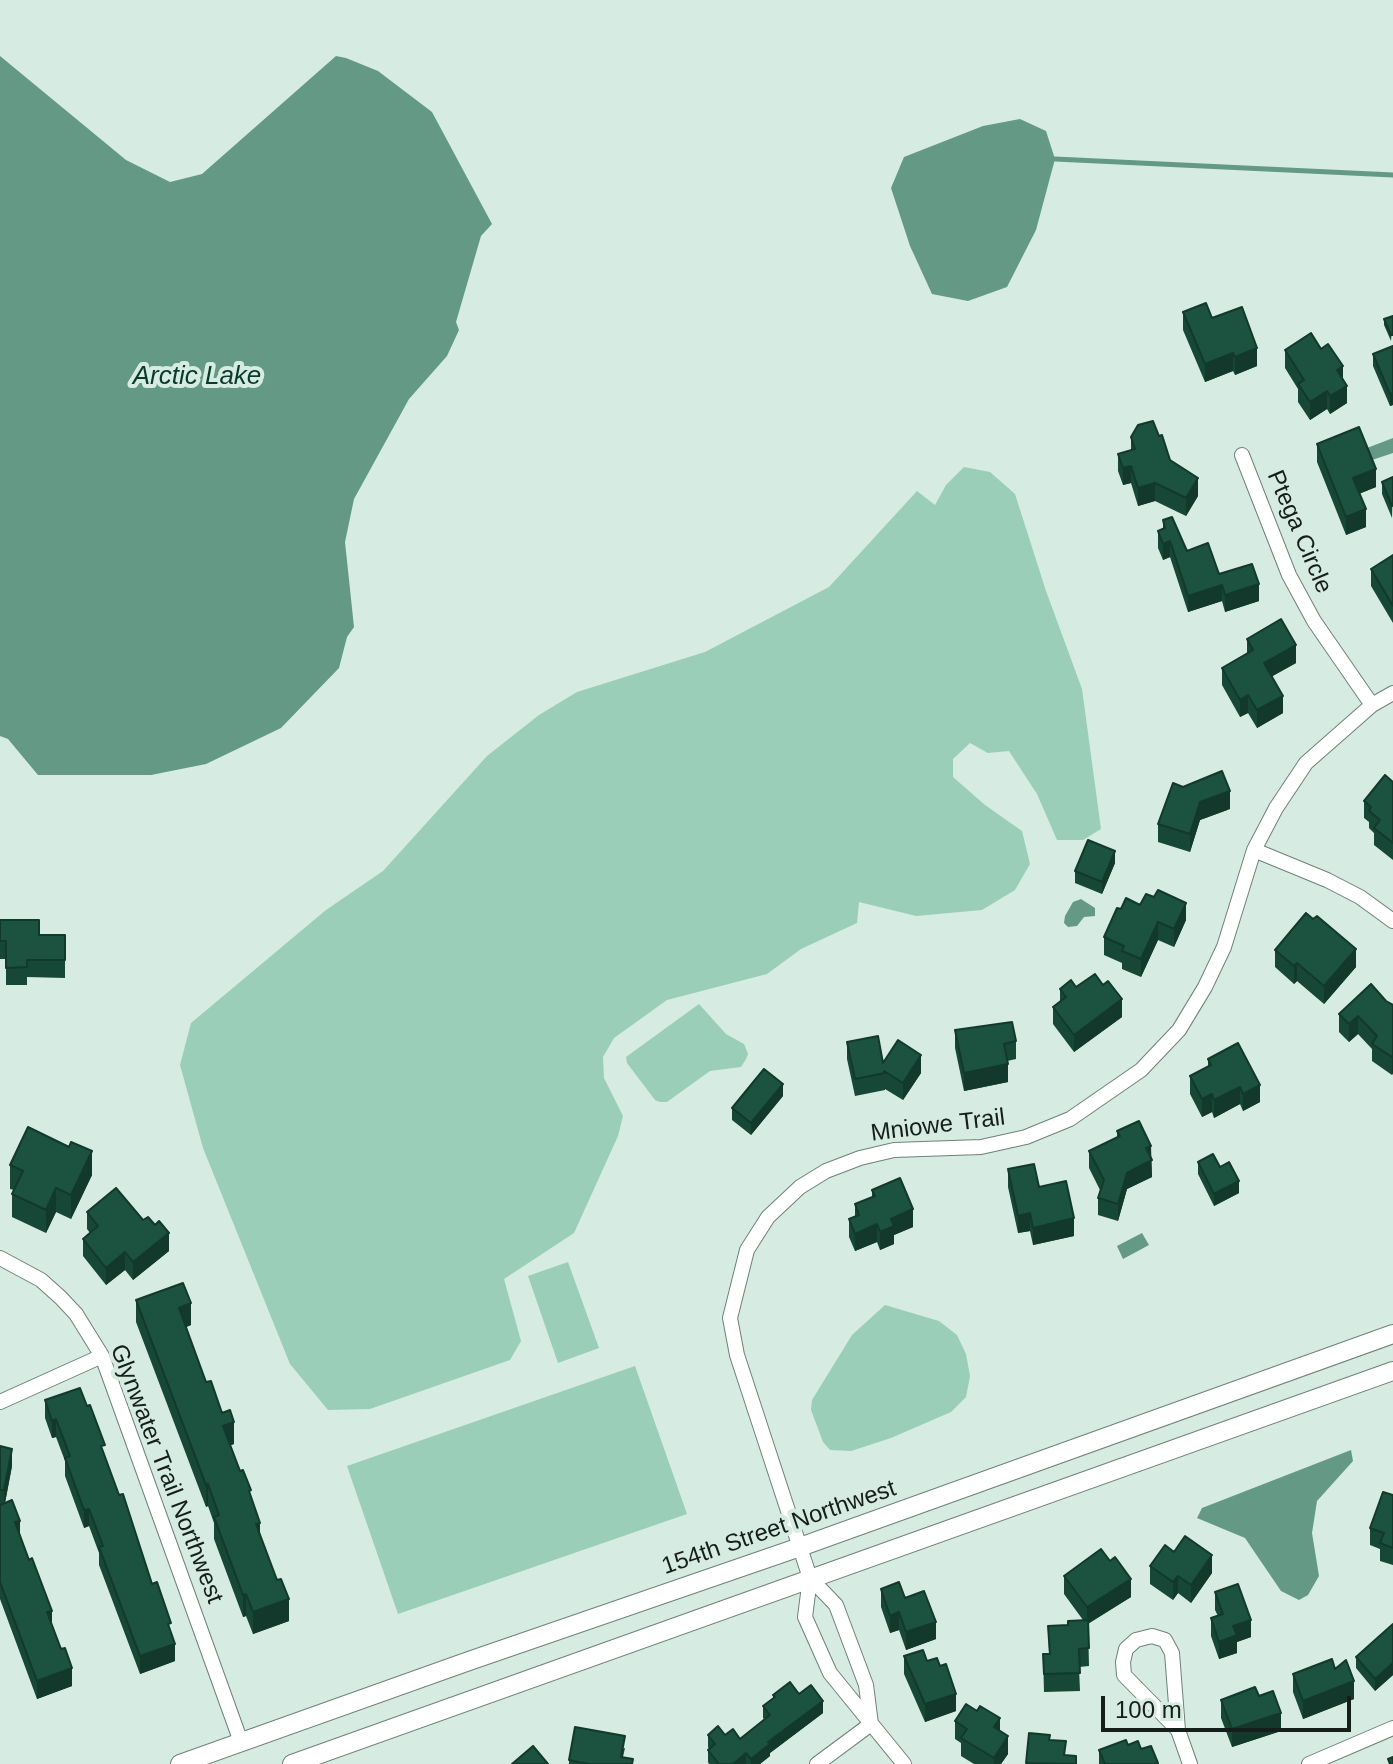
<!DOCTYPE html>
<html>
<head>
<meta charset="utf-8">
<style>
	body { margin:0 }
	#map { position:relative; width:1393px; height:1764px; overflow:hidden; background:#d6ebe2; font-family:Arial,sans-serif }
	canvas { display:block }
	.scale { position:absolute; left:1101px; top:1696px; width:250px; height:36px; box-sizing:border-box; border:4px solid #161e1b; border-top:0; padding-left:10px; font-size:24px; line-height:28px; white-space:nowrap; color:#161e1b; -webkit-text-stroke:6px #d6ebe2; paint-order:stroke }
</style>
</head>
<body>
<div id="map">
<canvas width="1393" height="1764"></canvas>
<div class="scale">100 m</div>
</div>
<script>
const c = document.querySelector('canvas').getContext('2d');
c.lineJoin = 'round';
function paint(path, color) { c.fillStyle = color; c.fill(path, 'evenodd'); }
const shape = rows => new Path2D(rows.map(r => 'M' + r).join(''));
function stroke(path, color, width, dash) { c.strokeStyle = color; c.lineWidth = width; c.lineCap = dash ? 'butt' : 'round'; c.setLineDash(dash || []); c.stroke(path); }
function drawText(font, color, halo, rows, align = 'center') {
  c.font = font + ' Arial,sans-serif'; c.lineWidth = 8; c.setLineDash([]); c.textBaseline = 'middle'; c.strokeStyle = halo; c.fillStyle = color; for (const [text, x, y, turn = 0] of rows) {
    c.save(); c.translate(x, y); c.rotate((+turn || 0) * Math.PI / 180); c.textAlign = isNaN(turn) ? turn : align; if (halo) c.strokeText(text, 0, 0); c.fillText(text, 0, 0); c.restore();
  }
}
const green = shape([
	[964,467,990,472,1015,494,1046,591,1082,689,1101,829,1083,840,1057,840,1037,794,1009,751,988,753,970,743,953,759,953,777,985,805,1022,831,1030,864,1015,890,982,910,916,916,859,902,857,923,801,949,767,974,667,1000,614,1038,603,1057,604,1078,623,1116,618,1136,574,1233,504,1279,521,1341,510,1360,370,1409,328,1410,290,1364,203,1148,180,1065,191,1023,326,910,383,871,487,756,539,715,577,692,705,652,829,587,917,491,935,505,946,485],
	[699,1004,726,1034,744,1044,748,1054,746,1059,741,1067,710,1071,667,1102,660,1102,655,1100,627,1063,626,1057],
	[568,1262,599,1348,558,1363,528,1276],
	[885,1305,939,1321,957,1335,966,1354,970,1376,966,1397,951,1412,891,1438,851,1451,830,1450,823,1442,811,1410,812,1400,852,1335],
	[635,1366,687,1514,398,1614,347,1466]
]);
const water = shape([
	[0,56,126,160,170,182,202,174,336,56,346,58,378,71,432,112,492,224,481,236,456,322,459,330,447,356,409,399,354,499,345,542,354,627,347,637,339,668,281,728,206,764,151,775,38,775,8,739,0,736],
	[1020,119,1046,131,1055,159,1036,230,1007,287,968,301,932,294,910,246,891,188,904,157,983,126],
	[1393,438,1393,453,1372,460,1367,448],
	[1081,899,1095,908,1095,916,1084,917,1077,926,1068,927,1064,923,1065,916,1073,902],
	[1142,1233,1149,1245,1123,1259,1117,1246],
	[1351,1450,1353,1461,1317,1501,1312,1533,1319,1576,1308,1595,1299,1600,1281,1591,1245,1538,1197,1518,1202,1508]
]);
const stream = shape([
	[1055,159,1393,175]
]);
const minor = shape([
	[1242,455,1289,575,1314,621,1372,705],
	[1254,850,1327,880,1360,897,1393,921],
	[0,1258,41,1280,61,1298,76,1314,102,1356,241,1742],
	[0,1402,102,1356],
	[810,1578,836,1605,866,1685,871,1724],
	[1178,1730,1124,1675,1123,1662,1126,1649,1136,1640,1152,1636,1165,1640,1172,1653,1178,1730,1190,1764],
	[817,1764,871,1724],
	[904,1764,830,1673,805,1617,810,1578,737,1355,730,1318,747,1250,768,1217,800,1187,826,1171,860,1158,894,1150,981,1147,1026,1137,1070,1119,1141,1070,1179,1030,1205,987,1224,947,1254,850,1276,808,1306,763,1372,705,1393,693],
	[1309,1764,1393,1728]
]);
const tertiary = shape([
	[180,1764,469,1661,800,1547,1393,1334],
	[292,1764,1393,1371]
]);
const wall = shape([
	[1183,312,1212,318,1257,366,1235,375,1233,371,1205,382,1183,330],
	[1393,316,1391,341,1384,325,1384,319],
	[1393,346,1393,405,1390,406,1373,366,1373,354],
	[1285,350,1343,379,1347,403,1330,414,1327,409,1310,420,1298,402,1298,389,1285,368],
	[1159,436,1170,460,1198,496,1186,516,1155,501,1138,506,1131,483,1123,485,1118,471,1118,454,1131,450,1131,437],
	[1317,444,1376,487,1359,494,1366,527,1346,535,1317,462],
	[1393,477,1392,518,1382,494,1382,482],
	[1163,520,1187,551,1219,574,1259,601,1225,612,1222,601,1188,612,1170,557,1163,560,1158,548,1158,531,1163,529],
	[1393,555,1393,623,1371,586,1371,569],
	[1247,639,1296,663,1272,676,1283,713,1257,728,1248,713,1240,717,1222,685,1222,668,1247,654],
	[1393,782,1393,860,1374,845,1374,833,1369,828,1369,822,1364,818,1364,801],
	[1230,809,1200,820,1190,852,1158,842,1158,824],
	[1115,863,1102,894,1075,883,1075,871],
	[1140,905,1186,920,1174,947,1158,940,1141,977,1122,969,1122,963,1104,955,1104,937,1121,909],
	[0,920,39,935,65,935,65,978,27,977,27,985,6,985,6,959,0,959],
	[1275,950,1356,967,1324,1004,1297,981,1294,984,1275,967],
	[1076,987,1122,1017,1074,1052,1053,1024,1053,1007,1060,1001,1060,989],
	[1386,1001,1393,1005,1393,1073,1392,1075,1372,1061,1372,1049,1358,1034,1349,1042,1339,1032,1339,1014],
	[955,1030,1016,1041,1016,1059,1007,1061,1008,1082,964,1091,955,1048],
	[847,1042,883,1063,921,1073,903,1100,885,1089,885,1090,855,1096,847,1059],
	[1208,1059,1260,1102,1243,1111,1240,1104,1214,1118,1212,1112,1202,1117,1190,1094,1190,1076,1208,1067],
	[783,1096,751,1135,732,1120,732,1108],
	[1117,1131,1151,1157,1152,1177,1127,1189,1118,1221,1098,1215,1098,1198,1100,1190,1089,1168,1089,1151,1117,1138],
	[1198,1162,1220,1167,1239,1193,1214,1206,1198,1174],
	[10,1165,92,1175,71,1219,56,1212,46,1233,12,1217,12,1194,14,1190,10,1189],
	[1008,1169,1039,1187,1074,1236,1033,1245,1030,1231,1018,1233,1008,1187],
	[872,1190,913,1227,894,1235,894,1244,880,1250,877,1242,855,1251,849,1237,849,1219,855,1217,855,1204,872,1197],
	[87,1212,169,1251,133,1280,125,1270,106,1285,83,1256,83,1239,90,1233,87,1229],
	[136,1300,191,1325,186,1327,206,1382,234,1444,230,1445,251,1497,260,1536,289,1621,253,1634,246,1616,243,1617,214,1539,214,1523,208,1506,206,1507,136,1322],
	[45,1400,105,1457,171,1634,175,1661,140,1674,99,1565,99,1553,89,1526,84,1528,65,1476,65,1461,56,1437,52,1438,45,1418],
	[0,1446,12,1466,5,1503,20,1535,72,1686,37,1699,0,1599],
	[1393,1495,1393,1565,1380,1561,1380,1549,1370,1545,1370,1528],
	[1174,1552,1212,1573,1191,1603,1178,1593,1173,1600,1150,1584,1150,1566],
	[1064,1576,1131,1597,1088,1624,1089,1666,1079,1667,1080,1691,1044,1692,1043,1654,1049,1654,1048,1626,1068,1625,1083,1620,1064,1594],
	[881,1589,905,1598,936,1639,906,1650,899,1630,890,1633,881,1607],
	[1215,1592,1251,1637,1237,1642,1237,1653,1219,1659,1211,1636,1211,1618,1218,1616,1215,1610],
	[1393,1624,1393,1675,1375,1691,1356,1668,1356,1657],
	[904,1656,927,1661,956,1711,925,1722,904,1674],
	[1335,1669,1354,1699,1303,1719,1293,1692,1293,1674],
	[799,1694,823,1713,770,1753,770,1756,760,1764,709,1764,708,1762,708,1750,709,1749,708,1747,708,1735,725,1735,740,1739,765,1720,763,1718,763,1706,773,1699,773,1695],
	[1259,1696,1281,1731,1232,1747,1221,1718,1221,1700],
	[955,1721,1000,1731,1008,1754,1001,1764,974,1764,961,1756,961,1743,955,1739],
	[1128,1745,1141,1749,1158,1764,1099,1764,1099,1750],
	[625,1748,623,1757,633,1764,569,1764,569,1760]
]);
const shadedWall = shape([
	[1257,348,1257,366,1235,375,1235,357],
	[1233,353,1233,371,1205,382,1205,364],
	[1343,366,1343,383,1337,370],
	[1347,386,1347,403,1330,414,1330,396],
	[1327,391,1327,409,1310,420,1310,402],
	[1393,393,1393,405,1390,406,1390,394],
	[1131,466,1131,483,1123,485,1123,468],
	[1376,469,1376,487,1353,496,1353,478],
	[1198,478,1198,496,1186,516,1186,498],
	[1155,483,1155,501,1138,506,1138,488],
	[1366,509,1366,527,1346,535,1346,517],
	[1170,541,1170,557,1163,560,1163,544],
	[1259,584,1259,601,1225,612,1225,595],
	[1222,585,1222,601,1188,612,1188,596],
	[1296,645,1296,663,1264,681,1264,663],
	[1248,695,1248,713,1240,717,1240,700],
	[1283,696,1283,713,1257,728,1257,710],
	[1230,791,1230,809,1200,820,1190,852,1190,834,1200,802],
	[1115,851,1115,863,1102,894,1102,882],
	[1186,903,1186,920,1174,947,1174,929],
	[1158,922,1158,940,1141,977,1141,959],
	[1356,949,1356,967,1324,1004,1324,986],
	[1297,963,1297,981,1294,984,1294,966],
	[1122,999,1122,1017,1074,1052,1074,1035],
	[1358,1016,1358,1034,1349,1042,1349,1024],
	[921,1055,921,1073,903,1100,903,1083],
	[1393,1055,1393,1073,1392,1075,1392,1057],
	[1008,1064,1008,1082,964,1091,964,1073],
	[783,1084,783,1096,751,1135,751,1123],
	[1260,1085,1260,1102,1243,1111,1243,1094],
	[1240,1087,1240,1104,1214,1118,1214,1100],
	[1212,1094,1212,1112,1202,1117,1202,1099],
	[1151,1146,1152,1177,1127,1189,1118,1221,1118,1204,1127,1173,1146,1148],
	[92,1151,92,1175,71,1219,71,1195],
	[1239,1181,1239,1193,1214,1206,1214,1194],
	[56,1188,56,1212,46,1233,46,1210],
	[913,1209,913,1227,894,1235,894,1244,880,1250,880,1232,891,1219],
	[1030,1213,1030,1231,1018,1233,1018,1216],
	[1074,1218,1074,1236,1033,1245,1033,1228],
	[877,1224,877,1242,855,1251,855,1234],
	[169,1233,169,1251,133,1280,133,1262],
	[125,1252,125,1270,106,1285,106,1268],
	[191,1303,191,1325,179,1330,179,1308],
	[56,1419,56,1437,52,1438,52,1421],
	[234,1422,234,1444,223,1448,223,1426],
	[12,1449,12,1466,4,1508,4,1490],
	[208,1484,208,1506,206,1507,206,1485],
	[89,1509,89,1526,84,1528,84,1510],
	[20,1521,20,1538,15,1522],
	[260,1523,260,1545,256,1524],
	[1212,1555,1212,1573,1191,1603,1191,1585],
	[1178,1576,1178,1593,1173,1600,1173,1582],
	[1131,1579,1131,1597,1087,1624,1087,1607],
	[246,1594,246,1616,243,1617,243,1595],
	[289,1599,289,1621,253,1634,253,1612],
	[52,1611,52,1628,47,1612],
	[899,1612,899,1630,890,1633,890,1616],
	[1251,1620,1251,1637,1237,1642,1237,1653,1219,1659,1219,1642,1233,1626],
	[936,1622,936,1639,906,1650,906,1632],
	[175,1644,175,1661,140,1674,140,1656],
	[1393,1663,1393,1675,1375,1691,1375,1679],
	[72,1668,72,1686,37,1699,37,1681],
	[1354,1681,1354,1699,1303,1719,1303,1701],
	[956,1694,956,1711,925,1722,925,1704],
	[823,1701,823,1713,770,1753,770,1756,760,1764,751,1764,751,1759,768,1742],
	[1281,1713,1281,1731,1232,1747,1232,1729],
	[1000,1718,1000,1736,994,1727],
	[1008,1736,1008,1754,1001,1764,994,1764,994,1758],
	[746,1753,746,1764,733,1764]
]);
const building = shape([
	[1206,303,1212,318,1242,307,1257,348,1235,357,1233,353,1205,364,1183,312,1206,303],
	[1393,316,1393,335,1391,335,1384,319,1393,316],
	[1311,333,1321,349,1328,344,1343,366,1337,370,1347,386,1330,396,1327,391,1310,402,1298,384,1304,380,1285,350,1311,333],
	[1393,346,1393,393,1390,394,1373,354,1393,346],
	[1153,421,1159,436,1162,435,1170,460,1198,478,1186,498,1155,483,1138,488,1131,466,1123,468,1118,454,1135,449,1131,437,1138,425,1153,421],
	[1359,427,1376,469,1353,478,1366,509,1346,517,1317,444,1359,427],
	[1393,477,1393,505,1392,506,1382,482,1393,477],
	[1172,517,1187,551,1208,543,1219,574,1252,564,1259,584,1225,595,1222,585,1188,596,1170,541,1163,544,1158,531,1165,528,1163,520,1172,517],
	[1393,555,1393,606,1371,569,1393,555],
	[1281,619,1296,645,1264,663,1283,696,1257,710,1248,695,1240,700,1222,668,1253,650,1247,639,1281,619],
	[1222,771,1230,791,1200,802,1190,834,1158,824,1173,783,1183,787,1222,771],
	[1385,775,1393,782,1393,843,1374,828,1380,820,1369,811,1371,807,1364,801,1385,775],
	[1088,840,1115,851,1102,882,1075,871,1088,840],
	[1158,890,1186,903,1174,929,1158,922,1141,959,1122,951,1124,946,1104,937,1117,908,1121,909,1126,898,1140,905,1146,894,1154,897,1158,890],
	[1306,913,1313,919,1317,916,1356,949,1324,986,1297,963,1294,966,1275,950,1306,913],
	[0,920,39,920,39,935,65,935,65,960,27,960,27,967,6,968,6,941,0,941,0,920],
	[1095,974,1103,985,1108,981,1122,999,1074,1035,1053,1007,1066,997,1060,989,1071,980,1076,987,1095,974],
	[1371,984,1386,1001,1393,1005,1393,1055,1392,1057,1372,1044,1377,1036,1358,1016,1349,1024,1339,1014,1371,984],
	[1012,1022,1016,1041,1004,1044,1008,1064,964,1073,955,1030,1012,1022],
	[878,1036,883,1063,898,1040,921,1055,903,1083,884,1071,885,1073,855,1079,847,1042,878,1036],
	[1238,1043,1260,1085,1243,1094,1240,1087,1214,1100,1212,1094,1202,1099,1190,1076,1211,1065,1208,1059,1238,1043],
	[764,1069,783,1084,751,1123,732,1108,764,1069],
	[1139,1121,1151,1146,1146,1148,1152,1160,1127,1173,1118,1204,1098,1198,1104,1180,1089,1151,1120,1136,1117,1131,1139,1121],
	[28,1127,69,1147,71,1142,92,1151,71,1195,56,1188,46,1210,12,1194,23,1171,10,1165,28,1127],
	[1213,1154,1220,1167,1229,1162,1239,1181,1214,1194,1198,1162,1213,1154],
	[1034,1164,1039,1187,1066,1181,1074,1218,1033,1228,1030,1213,1018,1216,1008,1169,1034,1164],
	[900,1178,913,1209,891,1219,894,1226,880,1232,877,1224,855,1234,849,1219,859,1215,855,1204,875,1196,872,1190,900,1178],
	[116,1188,143,1220,148,1217,155,1225,159,1221,169,1233,133,1262,125,1252,106,1268,83,1239,98,1226,87,1212,116,1188],
	[183,1283,191,1303,179,1308,206,1382,211,1381,222,1413,230,1410,234,1422,223,1426,240,1471,243,1470,251,1490,249,1491,260,1523,256,1524,277,1580,281,1579,289,1599,253,1612,246,1594,243,1595,214,1517,219,1515,208,1484,206,1485,136,1300,183,1283],
	[80,1388,87,1406,90,1405,105,1445,101,1446,119,1495,123,1494,152,1584,157,1582,171,1623,168,1624,175,1644,140,1656,99,1547,103,1546,89,1509,84,1510,65,1458,70,1456,56,1419,52,1421,45,1400,80,1388],
	[0,1446,12,1449,4,1490,0,1490,0,1446],
	[1383,1492,1393,1495,1393,1548,1380,1543,1384,1533,1370,1528,1383,1492],
	[12,1500,20,1521,15,1522,29,1560,32,1558,52,1611,47,1612,61,1649,65,1648,72,1668,37,1681,0,1582,0,1505,12,1500],
	[1185,1536,1212,1555,1191,1585,1178,1576,1173,1582,1150,1566,1165,1545,1174,1552,1185,1536],
	[1101,1549,1110,1561,1115,1557,1131,1579,1087,1607,1064,1576,1101,1549],
	[899,1582,905,1598,924,1591,936,1622,906,1632,899,1612,890,1616,881,1589,899,1582],
	[1238,1584,1251,1620,1233,1626,1237,1635,1219,1642,1211,1618,1223,1614,1215,1592,1238,1584],
	[1088,1620,1089,1648,1079,1649,1080,1673,1044,1674,1043,1654,1050,1654,1048,1626,1068,1625,1068,1621,1088,1620],
	[1393,1624,1393,1663,1375,1679,1356,1657,1393,1624],
	[923,1650,927,1661,937,1658,940,1666,946,1664,956,1694,925,1704,904,1656,923,1650],
	[1332,1659,1335,1669,1346,1660,1354,1681,1303,1701,1293,1674,1332,1659],
	[790,1682,799,1694,811,1685,823,1701,768,1742,770,1744,751,1759,746,1753,733,1764,719,1764,708,1750,715,1744,708,1735,718,1726,725,1735,733,1729,740,1739,770,1715,763,1706,775,1697,773,1695,790,1682],
	[1255,1687,1259,1696,1273,1691,1281,1713,1232,1729,1221,1700,1255,1687],
	[966,1704,977,1711,980,1706,1000,1718,994,1727,1008,1736,994,1758,961,1738,967,1729,955,1721,966,1704],
	[575,1727,625,1736,621,1757,633,1759,632,1764,589,1764,569,1760,575,1727],
	[1029,1733,1050,1735,1049,1740,1066,1741,1064,1755,1076,1756,1076,1764,1026,1763,1029,1733],
	[1126,1740,1128,1745,1138,1741,1141,1749,1151,1746,1158,1763,1155,1764,1105,1764,1099,1750,1126,1740],
	[533,1746,548,1764,512,1764,533,1746],
	[1393,1757,1393,1764,1390,1764,1388,1759,1393,1757]
]);
const streetNames = [
	["Ptega Circle",1299,532,67],
	["Mniowe Trail",938,1126,-7],
	["Glynwater Trail Northwest",166,1474,69],
	["154th Street Northwest",779,1528,-19]
];
const waterNames = [
	["Arctic Lake",197,377]
];
paint(green, '#9aceb9');
paint(water, '#639985');
stroke(stream, '#639985', 5);
stroke(minor, '#6d8079', 16);
stroke(tertiary, '#6d8079', 20);
stroke(minor, '#fff', 14);
stroke(tertiary, '#fff', 18);
paint(wall, '#174737');
paint(shadedWall, '#13392d');
paint(building, '#1b5240');
stroke(building, '#13392d', 2);
drawText('24px', '#161e1b', '#d6ebe2', streetNames);
drawText('italic 26px', '#093b2c', '#d6ebe2', waterNames);
</script>
</body>
</html>
